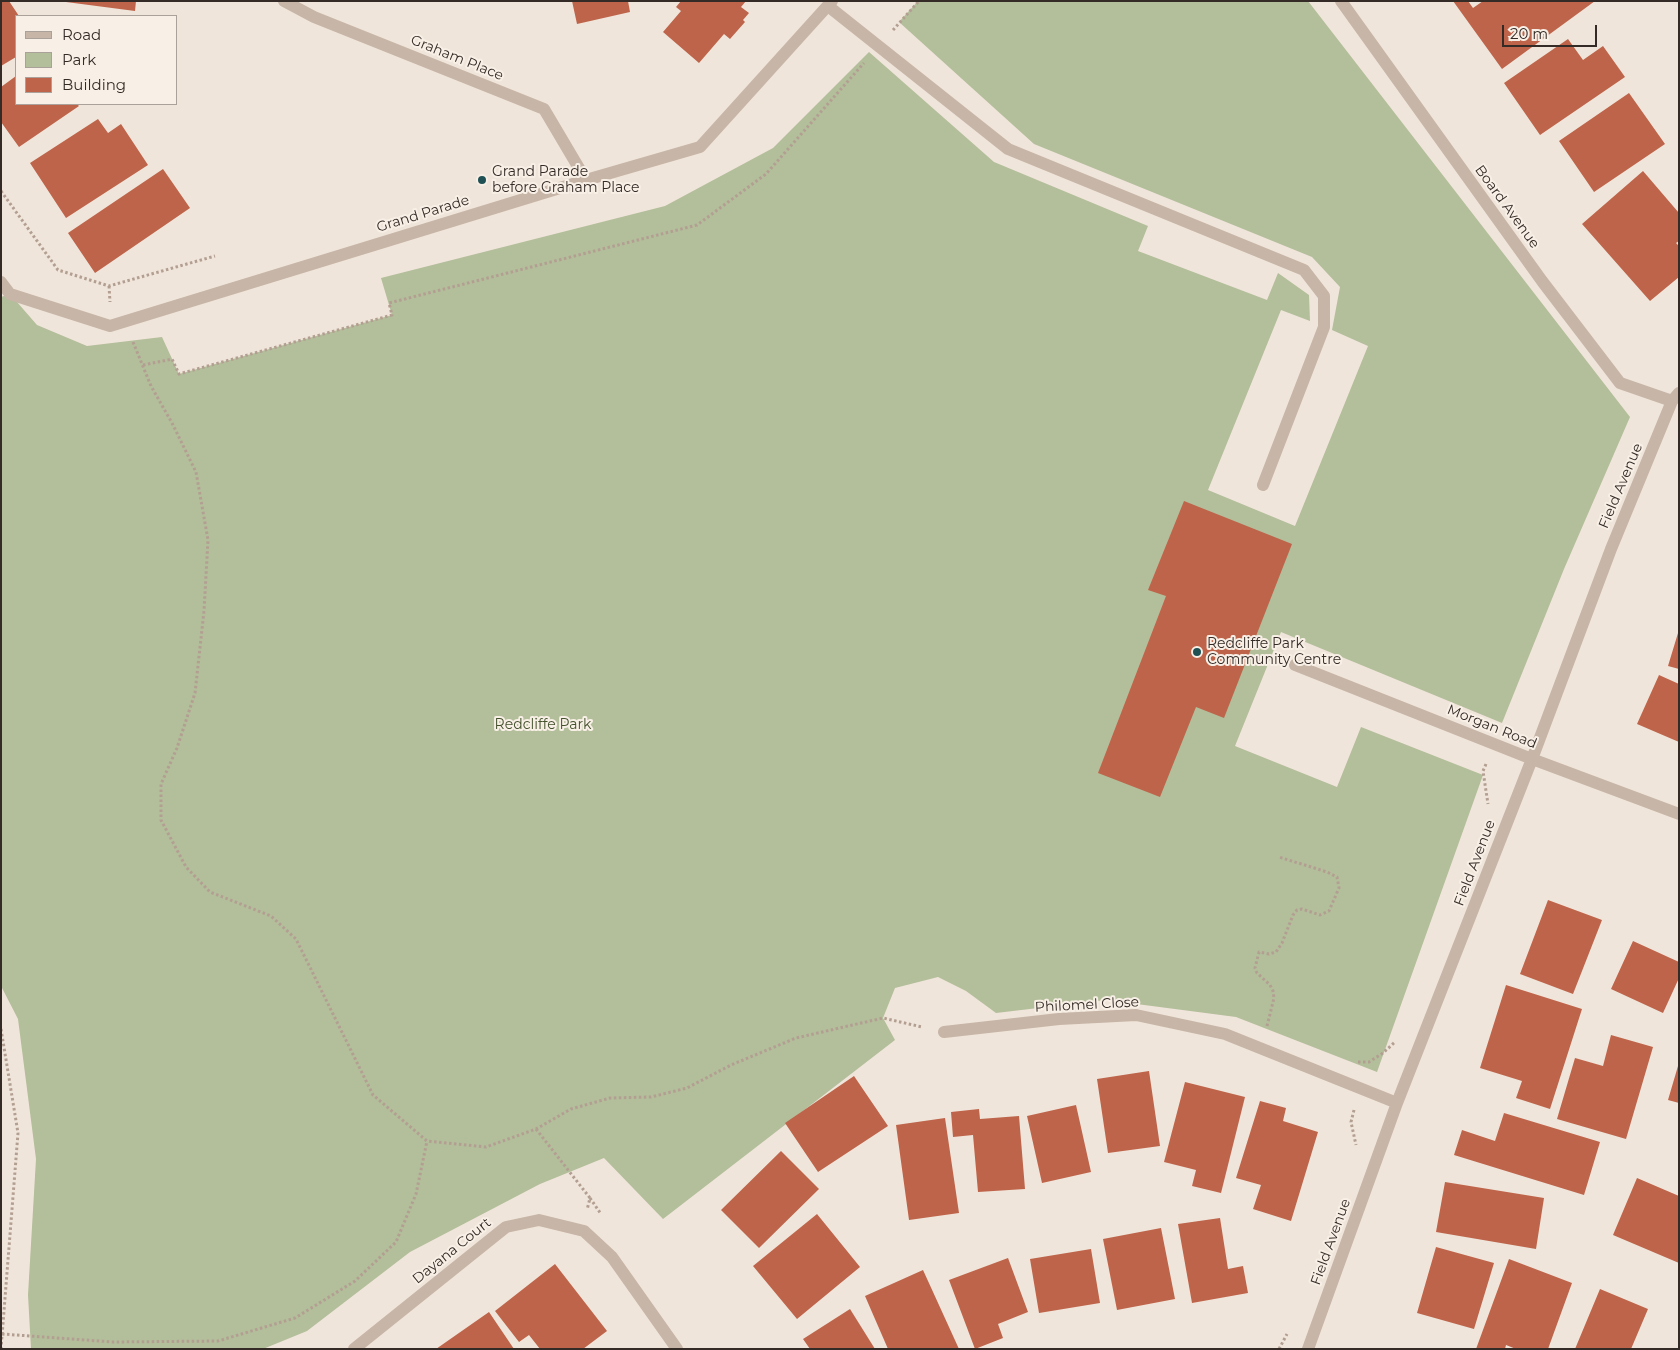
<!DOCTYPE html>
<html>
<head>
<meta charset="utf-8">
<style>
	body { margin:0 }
	#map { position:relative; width:1680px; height:1350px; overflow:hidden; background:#f0e5da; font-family:Montserrat,sans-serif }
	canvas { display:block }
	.frame { position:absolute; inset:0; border:2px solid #342b27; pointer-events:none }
	.legend { position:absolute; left:15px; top:15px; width:162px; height:90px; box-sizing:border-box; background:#f8f0e6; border:1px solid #aaa19a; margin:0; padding:6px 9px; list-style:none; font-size:15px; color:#342b27 }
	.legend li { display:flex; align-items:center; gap:10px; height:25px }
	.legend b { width:25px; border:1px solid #aaa19a }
	.scale { position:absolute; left:1502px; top:25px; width:95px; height:22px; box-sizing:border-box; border:2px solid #342b27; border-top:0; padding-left:6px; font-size:15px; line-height:18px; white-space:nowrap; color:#342b27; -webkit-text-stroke:4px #f8f0e6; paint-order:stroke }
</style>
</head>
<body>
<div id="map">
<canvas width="1680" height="1350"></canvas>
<div class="frame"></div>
<ul class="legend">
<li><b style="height:6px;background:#c7b5a7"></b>Road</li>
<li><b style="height:14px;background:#b3be9b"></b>Park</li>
<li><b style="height:14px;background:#be644a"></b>Building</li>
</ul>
<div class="scale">20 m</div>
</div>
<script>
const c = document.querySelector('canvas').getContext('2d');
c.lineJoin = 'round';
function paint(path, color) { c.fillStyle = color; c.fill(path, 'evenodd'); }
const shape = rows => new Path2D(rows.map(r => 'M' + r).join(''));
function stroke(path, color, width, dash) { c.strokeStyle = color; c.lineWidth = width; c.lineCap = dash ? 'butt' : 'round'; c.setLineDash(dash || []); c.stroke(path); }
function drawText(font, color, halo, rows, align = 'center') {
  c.font = font + ' Montserrat,sans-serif'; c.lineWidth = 4; c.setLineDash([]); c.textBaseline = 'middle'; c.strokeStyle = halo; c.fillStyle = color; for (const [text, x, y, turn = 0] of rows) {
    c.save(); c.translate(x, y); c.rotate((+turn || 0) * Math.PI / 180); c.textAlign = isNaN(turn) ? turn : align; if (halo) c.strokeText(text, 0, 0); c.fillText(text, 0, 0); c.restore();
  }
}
const green = shape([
	[918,1,1308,1,1630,417,1564,569,1502,723,1281,632,1235,746,1337,787,1361,727,1483,775,1377,1072,1236,1017,1106,1000,996,1013,966,991,938,977,895,988,883,1018,895,1040,663,1219,604,1158,540,1184,410,1252,307,1331,263,1349,31,1349,28,1295,36,1159,18,1019,1,986,1,297,10,294,37,325,87,346,162,337,179,374,392,315,381,278,665,206,773,148,869,52,994,162,1148,226,1138,251,1267,300,1278,273,1309,295,1310,321,1281,310,1208,490,1295,526,1368,346,1332,330,1340,287,1312,257,1034,144,899,22]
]);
const building = shape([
	[1,1,9,1,19,16,16,16,16,57,1,66],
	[66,1,136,1,135,11,66,2],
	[572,1,628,1,630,12,577,24],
	[681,1,746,1,741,7,749,13,743,20,745,22,730,39,724,34,699,63,663,32,681,11,676,7],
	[1453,1,1468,1,1473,8,1483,1,1595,1,1502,69],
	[1568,39,1583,60,1603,46,1625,77,1540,135,1504,83],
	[16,76,16,104,77,104,79,106,19,147,1,122,1,87],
	[1629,93,1665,144,1594,192,1559,141],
	[98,119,108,133,121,124,148,165,66,218,30,163],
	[163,169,190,208,95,273,68,233],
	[1643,171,1679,213,1679,241,1676,243,1679,246,1679,277,1650,301,1582,224],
	[1184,501,1292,544,1224,718,1196,707,1160,797,1098,773,1166,596,1148,590],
	[1678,633,1679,633,1679,669,1668,666],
	[1659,675,1679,684,1679,742,1637,724],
	[1548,900,1602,920,1573,994,1520,974],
	[1633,941,1679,962,1679,978,1663,1013,1611,989],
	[1506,985,1582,1009,1550,1109,1516,1098,1522,1081,1480,1068],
	[1611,1035,1653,1047,1626,1139,1557,1119,1575,1058,1603,1066],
	[1678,1066,1679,1066,1679,1103,1668,1100],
	[1149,1071,1160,1146,1108,1153,1097,1079],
	[854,1076,888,1126,818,1172,785,1123],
	[1185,1082,1245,1097,1221,1193,1192,1186,1196,1170,1164,1162],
	[1260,1101,1286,1108,1283,1121,1318,1132,1291,1221,1253,1209,1261,1185,1236,1178],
	[1076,1105,1091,1172,1042,1183,1027,1116],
	[979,1109,980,1119,1019,1116,1025,1189,978,1192,973,1135,953,1137,951,1112],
	[1504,1113,1600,1142,1584,1195,1454,1155,1462,1130,1495,1141],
	[945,1118,959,1213,909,1220,896,1125],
	[781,1151,819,1189,759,1248,721,1210],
	[1637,1178,1679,1196,1679,1263,1613,1235],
	[1445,1182,1544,1198,1536,1249,1436,1232],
	[817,1214,860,1267,797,1319,753,1266],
	[1220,1218,1228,1269,1243,1266,1248,1293,1192,1303,1178,1224],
	[1161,1228,1175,1299,1117,1310,1103,1239],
	[1436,1247,1494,1263,1474,1329,1417,1313],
	[1091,1249,1100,1303,1039,1313,1030,1259],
	[1008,1258,1028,1312,998,1324,1003,1338,975,1349,949,1280],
	[1509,1259,1572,1283,1548,1349,1516,1349,1506,1345,1505,1349,1476,1349],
	[555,1264,607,1331,583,1349,540,1349,529,1335,519,1342,495,1311],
	[923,1270,959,1349,888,1349,865,1296],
	[1600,1289,1648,1309,1631,1349,1575,1349],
	[850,1309,875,1349,810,1349,803,1339],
	[489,1312,514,1349,436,1349]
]);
const path = shape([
	[893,30,919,1],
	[1,191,58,270,109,286,215,256],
	[109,286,110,302],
	[133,342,151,386,172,423,196,472,208,540,204,611,195,693,177,748,161,784,161,820,186,867,210,892,271,916,296,939,373,1095,427,1141,486,1147,536,1129,571,1109,610,1098,651,1097,687,1088,731,1065,796,1038,883,1018,922,1027],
	[143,365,172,359,179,374,392,315,389,303,697,225,766,174,864,63],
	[1486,764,1483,771,1488,804],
	[1267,1026,1274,998,1273,991,1270,985,1257,973,1255,968,1259,952,1269,954,1276,952,1282,943,1293,915,1297,910,1302,909,1320,915,1329,911,1339,888,1337,877,1327,872,1279,857],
	[1,1029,18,1133,1,1349],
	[1358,1062,1369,1062,1383,1053,1395,1042],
	[1354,1110,1351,1122,1356,1145],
	[536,1129,590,1198,587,1210],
	[590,1198,601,1214],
	[2,1334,113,1342,218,1341,295,1318,355,1281,396,1242,416,1194,427,1141],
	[1279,1349,1287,1334]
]);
const service = shape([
	[828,6,1008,149,1304,270,1324,296,1324,327,1263,485]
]);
const minor = shape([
	[284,1,314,17,544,109,586,180],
	[1341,1,1542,281,1620,383,1672,401],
	[1,282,10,294,110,326,586,180,700,147,832,1],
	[1295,665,1532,759,1679,814],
	[944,1032,1059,1019,1136,1015,1225,1034,1397,1103],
	[354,1349,506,1227,539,1220,584,1231,612,1257,677,1349],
	[1308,1349,1397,1103,1532,759,1611,549,1672,401,1679,393]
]);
const markers = [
	[482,180,5,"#1f5053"],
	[1197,652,5,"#1f5053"]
];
const streetNames = [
	["Graham Place",457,58,22],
	["Board Avenue",1507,207,54],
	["Grand Parade",423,214,-17],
	["Field Avenue",1621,486,-67],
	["Morgan Road",1492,727,22],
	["Field Avenue",1475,863,-69],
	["Philomel Close",1087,1005,-3],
	["Field Avenue",1331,1242,-70],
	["Dayana Court",452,1251,-39]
];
const poiNames = [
	["Grand Parade",492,172],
	["before Graham Place",492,188],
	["Redcliffe Park",1207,644],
	["Community Centre",1207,660]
];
const parkNames = [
	["Redcliffe Park",543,725]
];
paint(green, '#b3be9b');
paint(building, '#be644a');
stroke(path, '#b39f92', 3, [2.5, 2.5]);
stroke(service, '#c7b5a7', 12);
stroke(minor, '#c7b5a7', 12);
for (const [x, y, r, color] of markers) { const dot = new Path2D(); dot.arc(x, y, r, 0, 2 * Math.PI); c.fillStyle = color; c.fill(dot); stroke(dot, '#f8f0e6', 2); }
drawText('14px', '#342b27', '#f8f0e6', streetNames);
drawText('14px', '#342b27', '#f8f0e6', poiNames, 'left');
drawText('14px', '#44512d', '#f8f0e6', parkNames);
</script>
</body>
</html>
